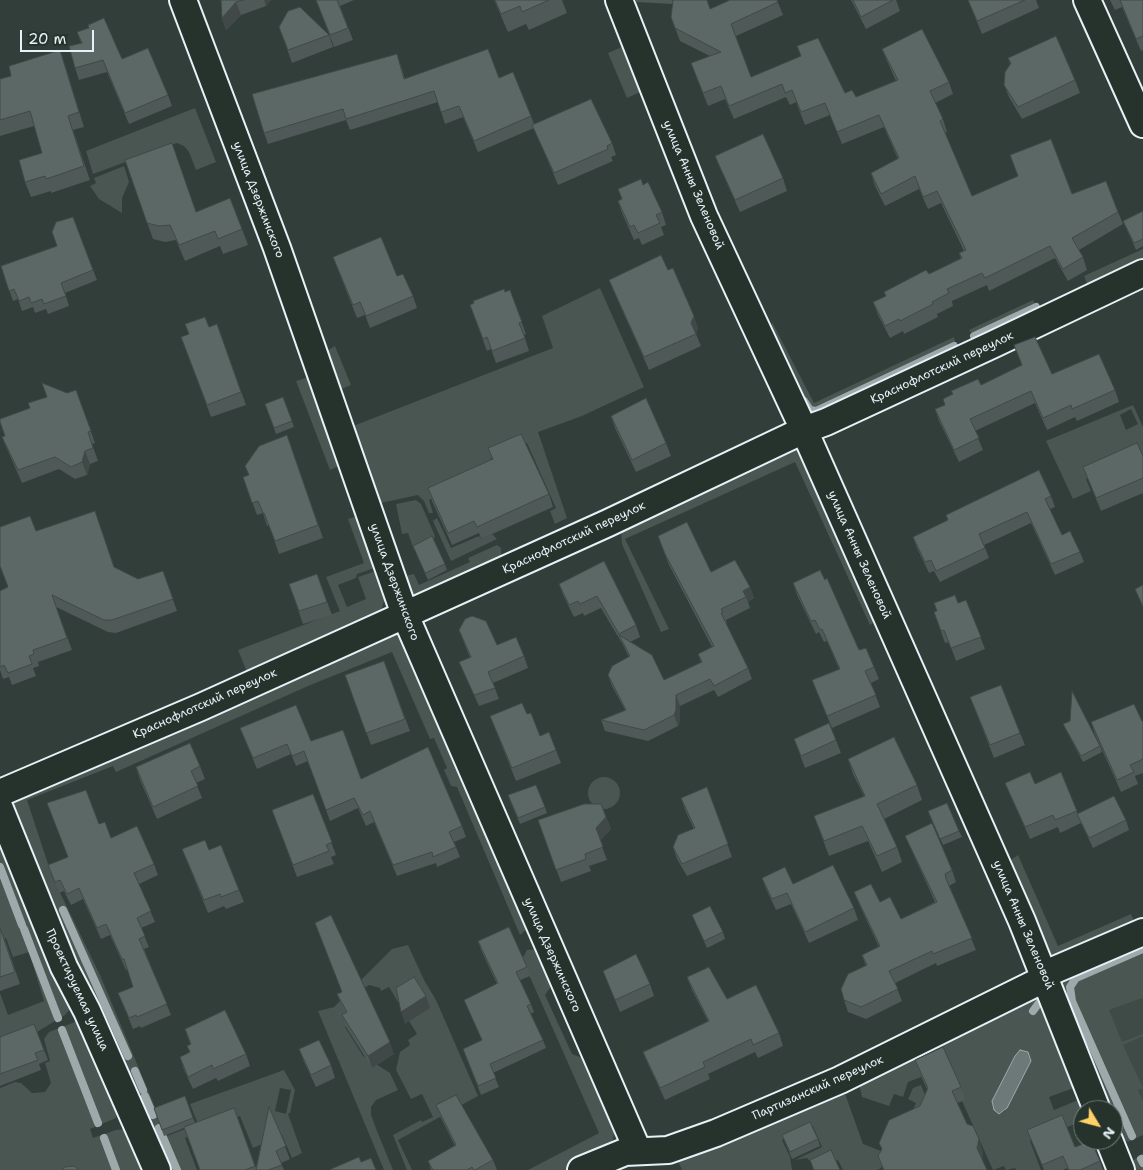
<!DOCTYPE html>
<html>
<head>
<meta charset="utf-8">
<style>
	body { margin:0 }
	#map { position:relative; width:1143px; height:1170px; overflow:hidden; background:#323e39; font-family:"Shantell Sans",sans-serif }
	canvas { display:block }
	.north { position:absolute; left:1073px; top:1100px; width:50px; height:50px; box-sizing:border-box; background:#26332d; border:1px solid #747f7e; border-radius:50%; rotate:127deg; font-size:14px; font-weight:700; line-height:20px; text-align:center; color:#e8f1f8 }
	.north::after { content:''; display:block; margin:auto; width:18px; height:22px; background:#ffd166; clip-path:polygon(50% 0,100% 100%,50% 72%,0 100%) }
	.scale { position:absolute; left:20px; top:30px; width:74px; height:22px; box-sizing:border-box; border:2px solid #e8f1f8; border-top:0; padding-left:6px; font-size:15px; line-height:18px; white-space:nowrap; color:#e8f1f8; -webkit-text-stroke:4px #26332d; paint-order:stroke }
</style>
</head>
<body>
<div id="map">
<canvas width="1143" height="1170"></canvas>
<div class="north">N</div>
<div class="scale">20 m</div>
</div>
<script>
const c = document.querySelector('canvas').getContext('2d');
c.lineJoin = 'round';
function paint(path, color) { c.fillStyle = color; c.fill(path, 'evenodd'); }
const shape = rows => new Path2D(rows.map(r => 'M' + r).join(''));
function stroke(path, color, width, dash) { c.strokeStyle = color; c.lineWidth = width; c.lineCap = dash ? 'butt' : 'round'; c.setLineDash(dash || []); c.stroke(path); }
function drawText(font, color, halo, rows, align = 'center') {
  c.font = font + ' "Shantell Sans",sans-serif'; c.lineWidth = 4.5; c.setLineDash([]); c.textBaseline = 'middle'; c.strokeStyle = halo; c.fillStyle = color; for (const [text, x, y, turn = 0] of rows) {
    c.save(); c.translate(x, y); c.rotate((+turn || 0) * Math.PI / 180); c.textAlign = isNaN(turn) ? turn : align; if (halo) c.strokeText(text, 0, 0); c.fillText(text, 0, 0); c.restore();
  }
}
const built = shape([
	[1143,979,1143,1136,1088,1004]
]);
const green = shape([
	[624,46,645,90,627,98,608,53],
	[195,108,216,162,196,170,189,152,184,146,177,143,93,174,86,151],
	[124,166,129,182,122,198,122,213,99,199,90,186,96,183,94,178],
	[1143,249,1143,266,1090,291,1084,276],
	[600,288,644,387,582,416,538,432,567,518,555,524,550,511,556,508,527,443,490,459,494,470,429,500,433,513,429,513,424,501,418,495,376,504,348,428,553,348,542,316],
	[1033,300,1038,310,975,339,969,330],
	[772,322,814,403,954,337,956,349,810,419,771,331],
	[335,346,351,385,339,390,325,352],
	[309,377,343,464,330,470,296,381],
	[1133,405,1143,427,1143,457,1086,479,1091,491,1073,499,1046,441],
	[1131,409,1138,424,1126,430,1120,415],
	[786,443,803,449,882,617,870,625,795,462,625,539,669,629,661,632,622,544,621,528],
	[416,500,421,504,435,536,433,541,414,550,408,533,402,534,396,504],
	[361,515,380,566,357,574,356,578,338,585,347,607,366,599,358,577,382,569,387,592,381,610,375,618,249,677,238,650,340,611,326,577,364,563,348,519],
	[437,518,451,548,479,536,481,539,492,534,497,539,451,561,433,521],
	[497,545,501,548,501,564,418,599,411,596,401,577,414,574,419,585,470,562,468,558],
	[393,632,400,632,529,927,520,935,457,787,451,786,448,779,444,770,447,768,434,738,430,739,392,652,308,686,116,772,113,766,27,800,52,876,100,975,167,1136,198,1124,190,1104,284,1070,295,1090,290,1113,288,1114,302,1153,292,1158,282,1135,253,1148,240,1116,185,1138,197,1170,166,1170,86,989,9,801],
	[280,1088,291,1090,286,1114,275,1111],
	'588 793a16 16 0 1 1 32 0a16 16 0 1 1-32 0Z',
	[0,832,72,1007,65,1015,37,1032,0,1046,0,993,8,1015,44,1001,29,952,13,957,6,938,0,940],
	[1018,855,1058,946,1131,914,1136,926,1050,959,1008,862],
	[1143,941,1143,1000,1142,998,1109,1010,1122,1042,1143,1034,1143,1036,1123,1045,1143,1088,1138,1090,1143,1101,1143,1135,1128,1142,1120,1137,1117,1131,1113,1121,1113,1110,1109,1110,1062,991,1062,985,1064,979],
	[408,945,424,980,436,1000,478,1096,398,1140,412,1170,407,1170,393,1135,421,1120,422,1122,433,1117,422,1094,411,1099,396,1070,400,1052,410,1045,408,1040,417,1034,408,1019,403,1003,398,1002,389,987,381,991,380,988,369,985,353,995,349,1023,345,1027,363,1056,390,1073,398,1090,376,1100,371,1107,371,1115,377,1131,393,1170,384,1170,318,1011,334,1007,392,949],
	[538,949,552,985,545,995,572,1054,585,1059,615,1129,612,1143,603,1151,566,1170,528,1170,599,1133,522,959,527,950],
	[1039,992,1079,1086,1049,1097,1054,1110,1083,1098,1083,1121,1030,1141,1041,1170,1016,1170,1015,1168,1006,1170,1004,1166,993,1170,962,1101,965,1100,936,1042],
	[1015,1056,1005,1111,999,1114,992,1101],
	[75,1022,79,1023,118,1109,116,1118,90,1129,93,1138,116,1130,125,1129,144,1170,0,1170,0,1088,15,1082,21,1083,32,1093,45,1092,51,1083,45,1063,50,1061,44,1039,49,1032],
	[911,1055,919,1061,921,1077,908,1082,903,1097,894,1094,889,1106,862,1097,859,1083],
	[921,1085,927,1100,909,1119,916,1103,908,1099,913,1088],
	[843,1088,863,1144,881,1151,884,1160,881,1168,877,1170,843,1170,838,1160,813,1170,811,1162,807,1158,795,1160,822,1147,813,1126,782,1140,790,1157,792,1170,682,1170,678,1161],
	[1143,1153,1143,1170,1133,1170,1134,1160]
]);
const water = shape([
	[1020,1050,1028,1052,1031,1061,1007,1108,999,1114,994,1110,992,1101,1015,1056,1020,1050]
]);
const stream = shape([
	[974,336,1036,307],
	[804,401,810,410,816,411,954,346],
	[0,867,22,925],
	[63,910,128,1056],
	[24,929,58,1018],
	[1033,1011,1041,1000],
	[62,1030,98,1123],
	[135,1071,143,1090],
	[145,1096,153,1115],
	[159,1128,177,1170],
	[1132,1136,1072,1001,1070,987,1076,978,1143,949],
	[104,1138,116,1170],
	[1141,1159,1143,1163]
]);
const street = shape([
	[183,0,277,248,405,615,638,1151],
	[619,0,704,216,804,430,1022,921,1097,1110],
	[1087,0,1143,124],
	[0,793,201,707,608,523,804,430,826,422,994,344,1143,273],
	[0,809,64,967,87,1011,157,1170],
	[1045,974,1143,932],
	[1109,1140,1121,1170],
	[581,1170,625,1152,668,1150,716,1133,840,1080,1046,978]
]);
const wall = shape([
	[221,0,271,0,266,6,241,15,226,30,222,18],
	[316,0,354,0,340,6,353,40,334,47],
	[494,0,562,0,567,13,529,30,526,24,508,32],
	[635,0,707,0,710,9,777,0,783,15,736,36,751,77,845,93,856,97,896,81,887,61,882,49,949,82,953,94,935,103,943,119,947,132,945,133,972,196,1072,194,1118,212,1123,224,1079,250,1083,257,1087,270,1068,281,1055,258,989,291,987,285,952,301,953,306,937,314,938,317,904,334,903,331,890,338,878,315,873,302,886,296,884,292,929,274,961,259,959,253,964,251,941,203,928,209,919,189,885,206,875,186,871,173,898,159,884,127,842,144,830,115,805,125,796,102,790,105,786,97,734,119,725,99,708,106,691,63,710,56,680,41,671,17,673,4,636,2],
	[851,0,896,0,900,11,866,29],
	[968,0,1036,0,1039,8,982,34],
	[1110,0,1143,0,1143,50,1141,51,1122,7,1115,10],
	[279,27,329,35,333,47,292,63],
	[89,28,122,59,168,95,172,106,129,124,107,72,79,80,75,68,81,43,77,32],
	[60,50,65,65,84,127,73,130,90,180,51,193,51,191,31,197,25,182,42,153,34,126,0,136,0,79,11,76],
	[1008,58,1075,80,1080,93,1022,119,1009,97,1004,85,1010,64],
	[401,65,405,79,499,78,531,116,534,124,612,143,616,155,611,157,613,161,558,185,534,128,478,152,463,117,445,124,438,102,350,130,346,120,268,144,264,133],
	[715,156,783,178,787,191,740,212,720,168],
	[125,160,196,212,242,229,248,245,223,254,220,246,185,261,176,240,165,242,153,239],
	[643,185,662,212,666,225,661,227,664,235,642,245,639,238,634,240,622,213,618,201,622,199,618,189],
	[1143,211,1143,246,1136,250,1123,221],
	[73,217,97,280,65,293,69,306,48,314,46,309,35,313,33,307,22,311,18,299,13,301,1,266,57,246],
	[333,257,397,276,413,296,417,308,370,328,365,315,357,318],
	[668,270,698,328,696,334,701,346,649,370,614,292,609,280],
	[510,290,526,334,524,335,529,351,496,363,491,349,487,351,470,305],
	[217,324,246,405,211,417,181,337],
	[1052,374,1115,390,1119,402,1077,421,1075,417,1047,430,1035,403,975,431,983,450,959,462,939,421,935,409,945,405,943,399,981,385],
	[76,390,95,443,92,444,98,461,90,464,87,475,75,479,59,469,22,483,7,449,2,437,5,436,30,408],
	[283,397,294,427,276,434,265,404],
	[611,416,666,443,671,456,636,472,615,428],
	[287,435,323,538,279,554,269,525,267,526,263,513,257,515,243,477,249,475],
	[488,448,549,494,553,507,481,539,479,533,452,545,432,501,428,488,492,459],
	[1143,456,1143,493,1101,511,1083,467],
	[1051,496,1055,507,1050,509,1062,535,1080,552,1084,562,1055,575,1031,523,984,545,989,558,940,582,934,571,929,573,917,548,913,537],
	[36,531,138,579,163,571,177,611,116,633,108,632,56,607,72,650,38,662,39,666,33,668,36,676,12,685,9,677,3,679,0,670,0,591,8,587],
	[658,536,711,572,750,587,754,598,748,602,750,608,726,620,727,623,726,624,748,668,752,679,718,697,714,690,680,706,680,721,678,726,648,741,605,731,601,720,625,710,612,686,608,675,629,657,623,645,601,608,584,616,583,613,574,617,563,595,559,584,604,561,636,625,640,637,630,642,664,680,701,662,698,654,712,647,669,565],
	[413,546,445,564,447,570,428,580],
	[317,574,332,615,303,624,289,584],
	[793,583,859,650,874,667,879,679,871,683,880,707,832,728,812,680,839,669,827,641,824,642,819,632,816,634,797,595],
	[966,600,985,649,956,661,949,642,945,643,934,612],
	[459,630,524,656,528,668,493,683,499,699,479,706,459,662,470,658],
	[384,661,410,731,371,745,345,675],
	[970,697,1020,733,1025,745,994,758],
	[527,714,540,736,556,750,561,763,516,781,490,716],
	[1142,721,1143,721,1143,773,1135,776,1138,784,1121,792,1095,734,1091,722],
	[1063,724,1100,746,1102,752,1083,762,1066,730],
	[240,728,311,741,361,779,462,826,466,837,454,842,460,857,437,867,436,863,397,876,374,822,366,826,358,808,330,821,308,761,296,766,291,754,257,769],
	[794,739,836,740,841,753,805,768],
	[848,759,917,785,922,800,884,819,897,847,902,862,882,872,868,841,829,856,814,816,864,796,853,774],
	[200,766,205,779,196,783,202,798,157,819,140,780,136,767],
	[1061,772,1078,814,1126,820,1129,830,1093,848,1081,823,1060,833,1058,827,1030,839,1010,795,1005,783,1035,784],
	[707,787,732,857,687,876,677,859,673,847,694,829,685,810,681,798],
	[313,794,336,855,331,857,334,864,297,877,272,810],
	[510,801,545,807,547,813,520,824],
	[601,804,611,829,600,841,607,860,589,866,591,871,561,882,538,820],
	[928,811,959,831,962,837,943,845],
	[99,824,111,838,154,864,158,875,139,884,155,922,141,928,149,947,144,949,171,1015,141,1028,140,1026,133,1029,118,993,133,987,128,970,126,970,110,935,101,939,83,899,71,905,64,891,59,893,48,865,68,857],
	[905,836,952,870,956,882,949,886,950,888,976,950,937,966,936,963,895,983,902,1001,866,1019,848,1012,844,1000,866,966,862,955,879,947,859,904,854,892,880,902,901,919,935,902],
	[182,849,209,850,239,890,244,902,226,909,224,906,208,913],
	[762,878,854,908,858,920,809,943,791,904,776,910,766,889],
	[692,915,723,932,725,939,707,948],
	[0,928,5,940,20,984,0,991],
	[478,941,527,967,530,976,520,980,531,1004,534,1012,530,1014,543,1040,546,1048,493,1073,499,1087,481,1095,466,1057,482,1040,464,1000,497,984,481,950],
	[603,971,650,984,654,996,620,1012],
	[687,977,727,999,779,1033,783,1046,758,1058,755,1052,708,1074,710,1079,665,1100,648,1064,643,1052,708,1021,692,990],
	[337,994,394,1054,372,1068,346,1027,342,1015,345,1013],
	[34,1024,48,1060,39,1064,41,1070,0,1086,0,1037],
	[185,1029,246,1054,250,1066,218,1081,216,1078,193,1089,184,1070,180,1057,190,1053,187,1046,190,1044],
	[299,1049,331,1065,335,1078,316,1087,304,1062],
	[915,1060,961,1087,966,1100,957,1103,967,1124,983,1152,982,1159,987,1170,883,1170,878,1156,920,1106,927,1089,919,1072],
	[185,1096,195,1123,234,1108,256,1168,269,1107,290,1159,281,1163,284,1170,200,1170,184,1128,164,1136,154,1108],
	[436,1105,493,1160,497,1170,431,1170,428,1161,455,1146,440,1116],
	[1027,1130,1075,1147,1100,1161,1103,1170,1068,1170,1067,1168,1063,1170,1044,1170],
	[782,1135,818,1139,820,1146,792,1159]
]);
const shadedWall = shape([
	[264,0,271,0,266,6],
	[236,2,241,15,226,30,222,18],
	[60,50,65,65,84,127,79,112],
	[397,54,401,65,408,91,404,79],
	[694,316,698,328,696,335,691,323],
	[85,451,90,464,87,475,82,462],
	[750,587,754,598,748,602,743,591],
	[676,695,680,706,680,721,678,726,674,715],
	[606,817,611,829,600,841,596,828],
	[426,996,430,1008,405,1024,401,1012],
	[390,1042,394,1054,372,1068,368,1056],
	[979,1139,983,1152,981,1160,977,1148]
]);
const building = shape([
	[221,0,244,0,236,2,222,18,221,0],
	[316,0,337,0,348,28,330,35,316,0],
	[495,0,549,0,522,12,520,6,501,14,495,0],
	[673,0,707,0,710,9,730,0,777,0,778,2,731,24,751,77,801,56,797,46,818,38,845,93,852,90,856,97,898,80,882,49,922,29,949,82,930,91,943,119,940,121,972,196,1018,176,1010,155,1051,139,1072,194,1106,181,1118,212,1072,238,1083,257,1063,269,1050,246,985,278,982,273,947,289,949,293,932,302,933,304,900,321,899,319,885,326,873,302,886,296,884,292,926,270,929,274,962,258,959,253,966,250,937,191,923,197,915,176,881,194,871,173,899,158,879,115,837,132,825,103,801,112,792,90,785,93,782,84,729,106,721,86,703,93,691,63,721,52,675,28,671,17,673,0],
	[853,0,893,0,861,17,853,0],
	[968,0,1025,0,977,21,968,0],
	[1120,0,1143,0,1143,36,1136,39,1120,0],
	[300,7,329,35,288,50,279,27,288,11,300,7],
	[104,18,122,59,148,48,168,95,125,113,103,60,75,68,69,46,82,43,77,32,89,28,88,25,104,18],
	[1056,36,1075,80,1018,107,1004,85,1005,72,1011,63,1008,58,1056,36],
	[488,49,499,78,513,72,531,116,474,141,459,106,441,112,434,91,346,119,343,109,264,133,252,94,397,54,404,79,488,49],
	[60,50,79,112,68,116,84,166,46,179,45,176,25,182,19,160,42,153,30,111,0,120,0,79,11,76,9,66,60,50],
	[591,99,612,143,607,146,608,149,554,173,532,125,591,99],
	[763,134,783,178,735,200,715,156,763,134],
	[172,143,196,212,230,198,242,229,218,239,215,231,179,245,170,225,159,226,147,223,125,160,172,143],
	[641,179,643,185,648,182,662,212,656,215,660,223,638,233,634,225,630,227,618,201,622,199,618,189,641,179],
	[1143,211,1143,239,1134,243,1123,221,1143,211],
	[73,217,93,270,61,283,66,296,44,304,42,299,31,303,29,297,19,301,14,289,9,291,1,266,57,246,52,232,56,222,73,217],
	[381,237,397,276,403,274,413,296,366,316,360,302,353,305,333,257,381,237],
	[661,255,668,270,673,268,694,316,691,323,696,334,644,357,609,280,661,255],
	[504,289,505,292,510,290,522,322,519,323,525,338,492,351,487,337,483,339,470,305,474,303,473,301,504,289],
	[205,317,209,327,217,324,241,392,207,405,181,337,189,334,185,324,205,317],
	[1035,337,1052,374,1099,354,1115,390,1072,409,1071,405,1043,418,1031,391,970,419,979,438,954,450,935,409,945,405,943,399,953,394,951,391,978,379,981,385,1022,365,1014,345,1035,337],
	[42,383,67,393,76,390,91,431,88,432,93,448,85,451,82,462,71,467,55,457,18,470,2,437,5,436,0,422,0,419,30,408,28,403,47,397,42,383],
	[283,397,292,421,274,428,265,404,283,397],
	[646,398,666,443,632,460,611,416,646,398],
	[521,434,549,494,477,527,474,521,448,533,428,488,493,459,488,448,521,434],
	[287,435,318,525,275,541,264,513,263,513,258,501,252,503,243,477,249,475,245,466,259,446,287,435],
	[1137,443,1143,456,1143,478,1096,498,1083,467,1137,443],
	[1039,470,1051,496,1045,499,1062,535,1070,531,1080,552,1051,564,1027,512,979,534,985,548,936,571,931,560,925,562,913,537,948,520,946,515,1039,470],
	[95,511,114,567,138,579,163,571,173,599,112,620,104,620,52,595,67,638,33,650,34,654,29,656,32,664,8,673,4,665,0,667,0,591,8,587,0,566,0,527,30,516,36,531,95,511],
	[687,522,711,572,735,560,750,587,743,591,746,597,721,609,723,612,721,613,748,668,714,686,710,679,676,695,676,710,674,715,644,730,601,720,626,710,608,675,612,666,630,656,619,635,652,655,664,680,702,662,698,654,714,646,665,554,658,536,687,522],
	[432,536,445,564,425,573,413,546,432,536],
	[604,561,636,625,619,634,597,596,580,604,578,601,569,605,559,584,604,561],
	[820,570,825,580,827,578,859,650,866,648,874,667,865,671,876,695,827,716,812,680,840,669,822,629,820,630,815,620,811,621,793,583,820,570],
	[317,574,327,602,299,611,289,584,317,574],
	[1143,585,1143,607,1135,589,1143,585],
	[955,595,958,603,966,600,981,637,951,648,944,630,941,631,934,612,937,611,934,603,955,595],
	[472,616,486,621,497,645,516,637,524,656,488,672,495,688,474,695,459,662,471,657,459,630,465,619,472,616],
	[384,661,405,719,366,733,345,675,384,661],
	[1001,685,1020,733,990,745,970,697,1001,685],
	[1072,691,1100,746,1081,756,1063,724,1070,721,1072,691],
	[522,703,527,714,531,713,540,736,549,732,556,750,512,768,490,716,522,703],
	[1134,704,1142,721,1143,721,1143,759,1130,765,1134,772,1117,780,1091,722,1134,704],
	[296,705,311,741,343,730,361,779,428,747,462,826,449,832,456,847,433,857,432,852,393,865,370,811,363,815,354,798,326,810,304,751,292,756,287,744,253,758,240,728,296,705],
	[829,723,836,740,801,756,794,739,829,723],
	[894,737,917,785,877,804,897,847,877,856,862,826,824,841,814,816,865,796,848,759,894,737],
	[190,743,200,766,191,771,198,786,153,807,136,767,190,743],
	[1030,772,1035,784,1061,772,1077,811,1055,820,1053,815,1025,827,1005,783,1030,772],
	[536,785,545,807,518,818,508,795,536,785],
	[707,787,728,844,682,864,673,847,678,835,695,828,681,798,707,787],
	[86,790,99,824,105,822,111,838,137,826,154,864,134,873,151,911,137,918,145,936,139,939,167,1004,137,1017,136,1015,129,1018,118,993,133,987,124,959,122,959,106,924,97,928,79,888,67,894,60,880,55,882,48,865,68,857,47,803,86,790],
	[313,794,332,842,326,845,329,851,293,865,272,810,313,794],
	[1114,796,1126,820,1089,838,1077,814,1114,796],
	[947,803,959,831,940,839,928,811,947,803],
	[584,804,601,804,606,817,596,828,603,847,585,854,586,859,556,870,538,820,584,804],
	[932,823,952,870,945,874,946,879,972,938,933,954,932,951,889,971,898,989,861,1007,844,1000,841,989,848,974,867,965,862,955,880,946,854,892,871,884,880,902,890,897,901,919,937,902,905,836,932,823],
	[205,840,209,850,221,845,239,890,221,897,220,894,204,900,182,849,205,840],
	[833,865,854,908,805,932,787,893,772,899,762,878,785,867,793,884,833,865],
	[710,906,723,932,704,941,692,915,710,906],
	[331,915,390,1042,368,1056,342,1015,347,1012,337,994,342,992,315,923,331,915],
	[509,927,527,967,516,972,531,1004,527,1006,543,1040,490,1064,496,1078,478,1086,463,1049,482,1040,464,1000,498,983,478,941,509,927],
	[0,928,15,972,0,977,0,928],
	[636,954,650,984,615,1000,603,971,636,954],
	[709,967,727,999,756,985,779,1033,753,1045,751,1039,703,1062,705,1067,660,1088,643,1052,709,1021,687,977,709,967],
	[414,977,426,996,401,1012,396,988,414,977],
	[225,1010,246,1054,213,1069,212,1065,188,1077,180,1057,190,1052,187,1046,191,1044,185,1029,225,1010],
	[34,1024,44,1050,35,1053,38,1060,0,1074,0,1037,34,1024],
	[319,1040,331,1065,311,1075,299,1049,319,1040],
	[943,1047,961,1087,952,1091,967,1124,973,1126,979,1139,977,1148,987,1170,884,1170,878,1156,882,1149,879,1143,889,1120,920,1106,928,1088,915,1060,943,1047],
	[456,1095,493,1160,475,1170,474,1170,472,1167,467,1170,433,1170,428,1161,456,1145,436,1105,456,1095],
	[185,1096,193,1118,162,1130,154,1108,185,1096],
	[269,1107,286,1146,276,1151,282,1165,268,1170,256,1170,269,1107],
	[234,1108,255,1166,245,1170,200,1170,184,1127,234,1108],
	[1062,1115,1075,1147,1091,1141,1100,1161,1080,1170,1069,1170,1063,1156,1042,1165,1027,1130,1062,1115],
	[810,1122,818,1139,790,1152,782,1135,810,1122],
	[831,1150,840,1170,814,1170,810,1160,831,1150],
	[359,1157,361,1162,371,1158,376,1170,331,1170,331,1169,359,1157],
	[74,1166,79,1170,62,1170,65,1167,74,1166]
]);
const streetNames = [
	["улица Анны Зеленовой",693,185,67],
	["улица Дзержинского",258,200,69],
	["Краснофлотский переулок",942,368,-25],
	["Краснофлотский переулок",574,538,-25],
	["улица Анны Зеленовой",859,555,66],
	["улица Дзержинского",394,582,70],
	["Краснофлотский переулок",205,704,-24],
	["улица Анны Зеленовой",1023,925,67],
	["улица Дзержинского",552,955,66],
	["Проектируемая улица",77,990,65],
	["Партизанский переулок",818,1088,-24]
];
paint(built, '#3f4b46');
paint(green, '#495651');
paint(water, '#6d7978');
stroke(water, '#9ea9ab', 1);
stroke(stream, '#9ea9ab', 8);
stroke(street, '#e8f1f8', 30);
stroke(street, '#26332d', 26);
paint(wall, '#4f5957');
paint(shadedWall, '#404947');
paint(building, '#5c6865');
stroke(building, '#404947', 1);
drawText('12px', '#e8f1f8', '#26332d', streetNames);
</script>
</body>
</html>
